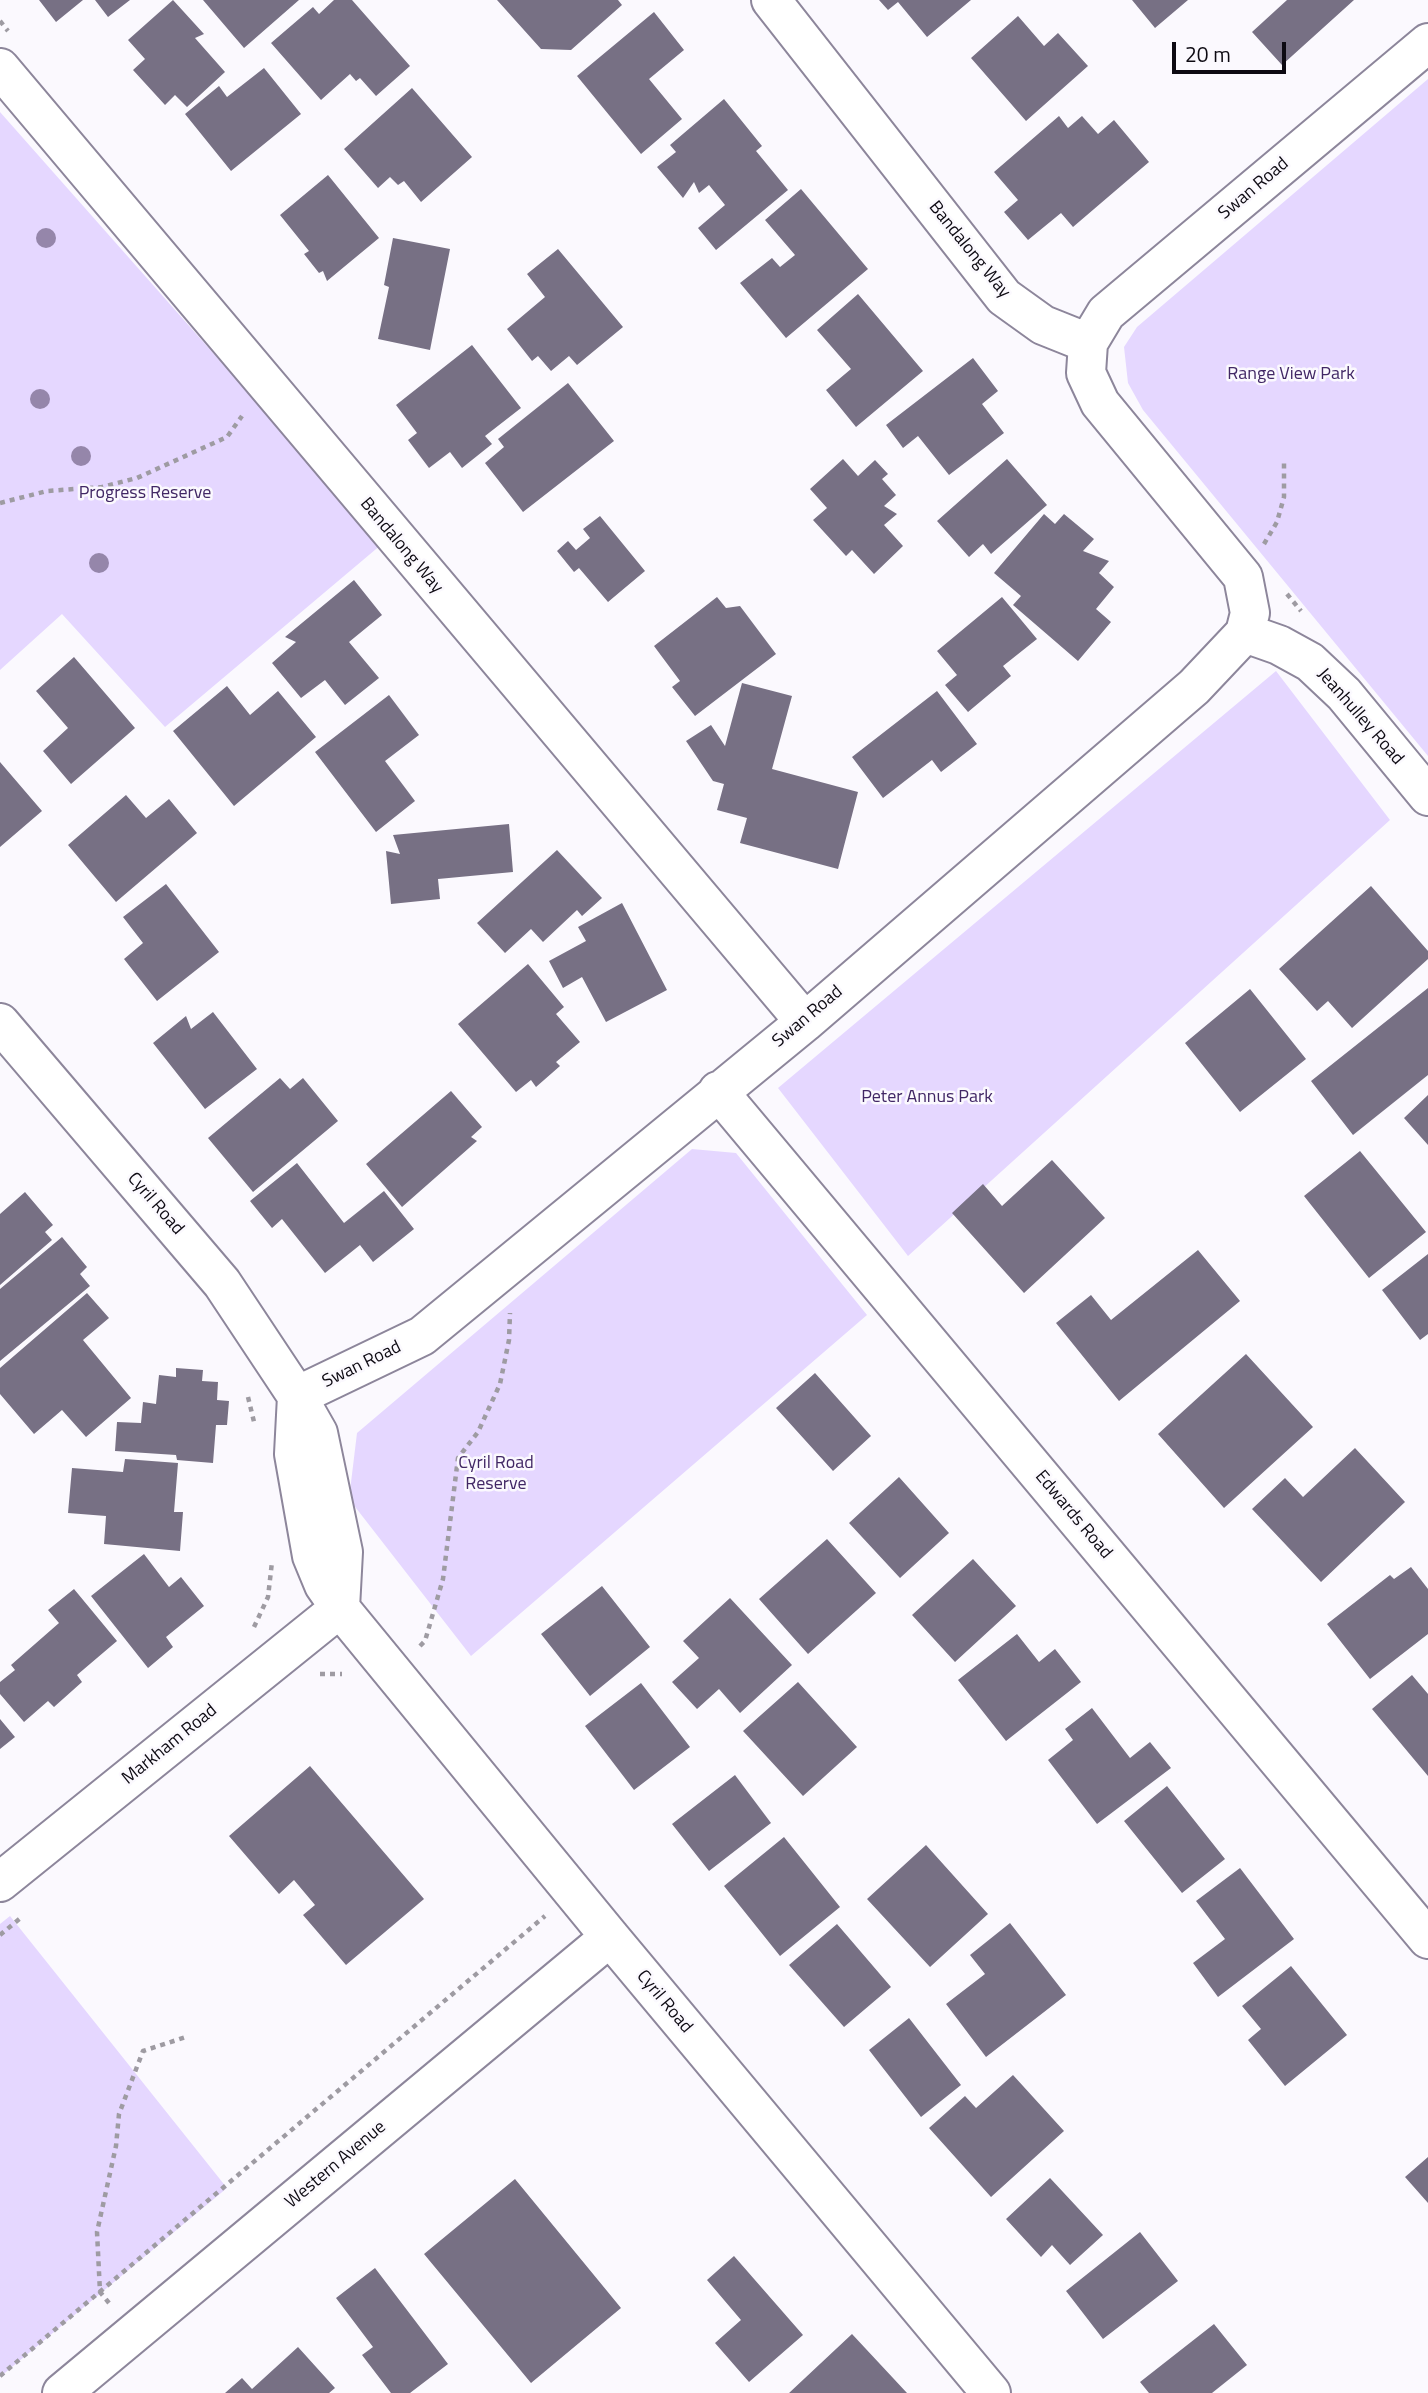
<!DOCTYPE html>
<html>
<head>
<meta charset="utf-8">
<style>
	body { margin:0 }
	#map { position:relative; width:1428px; height:2393px; overflow:hidden; background:#fbf9fe; font-family:"Titillium Web",sans-serif }
	canvas { display:block }
	.scale { position:absolute; left:1172px; top:42px; width:114px; height:32px; box-sizing:border-box; border:4px solid #0d0a12; border-top:0; padding-left:9px; font-size:21px; line-height:24px; white-space:nowrap; color:#0d0a12; -webkit-text-stroke:5px #fbf9fe; paint-order:stroke }
</style>
</head>
<body>
<div id="map">
<canvas width="1428" height="2393"></canvas>
<div class="scale">20 m</div>
</div>
<script>
const c = document.querySelector('canvas').getContext('2d');
c.lineJoin = 'round';
function paint(path, color) { c.fillStyle = color; c.fill(path, 'evenodd'); }
const shape = rows => new Path2D(rows.map(r => 'M' + r).join(''));
function stroke(path, color, width, dash) { c.strokeStyle = color; c.lineWidth = width; c.lineCap = dash ? 'butt' : 'round'; c.setLineDash(dash || []); c.stroke(path); }
function drawText(font, color, halo, rows, align = 'center') {
  c.font = font + ' "Titillium Web",sans-serif'; c.lineWidth = 5; c.setLineDash([]); c.textBaseline = 'middle'; c.strokeStyle = halo; c.fillStyle = color; for (const [text, x, y, turn = 0] of rows) {
    c.save(); c.translate(x, y); c.rotate((+turn || 0) * Math.PI / 180); c.textAlign = isNaN(turn) ? turn : align; if (halo) c.strokeText(text, 0, 0); c.fillText(text, 0, 0); c.restore();
  }
}
const green = shape([
	[1428,79,1428,756,1143,410,1128,383,1124,347,1137,327],
	[0,112,382,544,165,727,62,614,0,670],
	[1276,671,1390,820,908,1256,778,1088],
	[692,1149,736,1153,867,1315,471,1656,349,1499,357,1433],
	[10,1916,227,2188,0,2377,0,1924]
]);
const building = shape([
	[39,0,83,0,56,22],
	[95,0,130,0,108,17],
	[173,0,204,34,195,38,225,72,187,107,175,95,165,105,133,70,145,59,128,40],
	[203,0,299,0,244,48],
	[334,0,352,0,410,66,376,96,360,78,356,81,350,74,321,100,271,43,313,7,319,14],
	[497,0,618,0,622,5,571,50,541,49],
	[879,0,971,0,927,37,898,2,888,10],
	[1132,0,1188,0,1155,28],
	[1287,0,1354,0,1282,65,1252,32],
	[654,12,684,50,649,79,682,119,641,154,577,76],
	[1018,16,1044,46,1058,33,1088,66,1026,121,971,58],
	[264,68,301,114,231,171,185,114,219,86,227,97],
	[412,88,472,157,421,202,404,181,398,185,390,177,378,188,344,149],
	[724,99,762,146,756,151,788,190,716,250,698,228,725,205,709,185,699,193,694,182,683,198,657,167,676,152,670,145],
	[1059,116,1068,128,1082,116,1098,134,1114,120,1149,162,1073,227,1061,213,1028,240,1004,212,1018,200,994,172],
	[328,175,379,238,327,281,323,271,319,273,304,254,309,251,280,215],
	[801,189,868,269,786,338,740,283,772,258,780,267,795,255,765,220],
	[393,238,450,249,430,350,378,339,389,287,384,285],
	[558,249,623,327,577,365,569,356,551,371,538,356,532,361,507,329,545,297,527,274],
	[858,294,923,371,856,427,826,390,851,369,817,330],
	[472,345,521,408,485,436,492,444,462,468,450,452,429,468,408,440,417,433,396,405],
	[973,358,998,391,982,404,1004,433,949,475,918,436,903,448,886,425],
	[568,383,614,441,523,512,485,463,504,447,498,439],
	[843,459,858,476,875,460,888,474,882,479,896,495,884,506,897,514,884,525,903,546,874,574,852,550,846,556,813,520,827,508,810,489],
	[1007,459,1047,505,991,554,983,544,969,557,937,521],
	[1044,514,1055,524,1064,514,1094,539,1083,551,1109,561,1099,573,1114,587,1096,609,1111,622,1078,661,1013,605,1021,596,994,573],
	[600,516,645,571,608,602,579,568,574,572,557,551,568,541,576,550,590,538,583,529],
	[354,580,382,615,349,642,379,678,345,705,325,680,301,698,272,663,296,642,285,637],
	[717,597,726,608,740,606,776,654,695,716,672,687,680,681,654,646],
	[1002,597,1037,639,1003,666,1011,676,968,712,945,685,957,675,937,651],
	[74,657,135,728,71,784,43,751,68,728,36,691],
	[742,683,792,696,772,769,858,792,838,869,740,843,747,818,717,810,724,784,713,781,686,741,711,725,725,746],
	[227,686,250,715,278,691,316,737,234,806,173,731],
	[937,691,977,744,941,772,932,760,883,798,852,757],
	[389,695,419,735,385,761,415,801,376,832,315,752],
	[0,762,42,811,0,847],
	[126,795,146,818,169,799,197,833,116,902,68,845],
	[509,824,513,872,438,879,440,899,391,904,386,851,400,854,393,835],
	[557,850,602,898,582,916,577,910,543,942,531,929,505,953,477,923],
	[166,884,219,952,157,1001,124,959,143,943,123,917],
	[1371,886,1428,951,1428,959,1352,1028,1328,1001,1317,1011,1279,969],
	[622,903,667,990,606,1022,582,977,563,988,549,961,586,941,578,927],
	[528,964,564,1007,556,1014,580,1042,556,1062,560,1066,536,1087,531,1080,516,1092,458,1024],
	[1428,988,1428,1075,1353,1135,1311,1081],
	[1250,989,1306,1059,1240,1112,1185,1043],
	[213,1012,257,1069,205,1109,153,1043,186,1016,191,1029],
	[280,1078,290,1089,303,1078,338,1121,253,1192,208,1138],
	[451,1091,482,1127,471,1137,477,1141,402,1207,366,1164],
	[1428,1095,1428,1145,1404,1118],
	[1360,1151,1426,1232,1369,1278,1304,1196],
	[1052,1160,1105,1218,1024,1293,952,1213,983,1184,1002,1206],
	[297,1163,344,1223,384,1191,414,1229,373,1262,360,1245,325,1273,282,1219,272,1228,250,1201],
	[25,1192,53,1225,45,1232,52,1240,0,1285,0,1214],
	[62,1237,87,1267,80,1274,90,1286,0,1361,0,1289],
	[1198,1250,1240,1301,1119,1401,1056,1323,1091,1295,1111,1320],
	[1428,1254,1428,1334,1420,1340,1382,1290],
	[87,1293,109,1318,83,1340,131,1398,86,1437,62,1410,34,1434,0,1394,0,1368],
	[1246,1354,1313,1427,1224,1508,1158,1434],
	[176,1368,203,1370,202,1381,218,1382,217,1400,229,1401,227,1425,216,1425,213,1463,177,1460,176,1455,115,1451,117,1422,141,1423,143,1402,156,1404,159,1375,176,1377],
	[815,1373,871,1436,833,1471,776,1408],
	[1355,1448,1405,1502,1321,1582,1252,1509,1285,1478,1303,1497],
	[125,1459,178,1463,174,1512,183,1512,180,1551,104,1544,106,1516,68,1513,72,1468,123,1472],
	[899,1477,949,1533,900,1578,849,1523],
	[827,1539,876,1593,808,1654,759,1599],
	[144,1554,169,1587,181,1577,204,1606,166,1637,173,1647,148,1668,91,1596],
	[973,1559,1016,1606,955,1662,912,1615],
	[1411,1567,1428,1589,1428,1634,1370,1679,1327,1624,1390,1575,1394,1579],
	[602,1586,650,1647,590,1696,541,1634],
	[74,1589,117,1641,77,1675,82,1682,54,1707,48,1701,24,1722,0,1694,0,1682,15,1670,11,1665,59,1623,48,1610],
	[730,1598,792,1665,740,1713,719,1689,697,1709,672,1682,699,1658,683,1641],
	[1017,1634,1039,1662,1055,1649,1081,1682,1006,1741,958,1680],
	[1412,1675,1428,1694,1428,1776,1372,1709],
	[798,1682,857,1747,803,1796,743,1731],
	[641,1683,690,1747,634,1790,585,1726],
	[1092,1708,1130,1758,1150,1742,1171,1768,1097,1824,1048,1760,1073,1740,1065,1729],
	[0,1719,15,1737,0,1749],
	[310,1766,424,1899,346,1965,303,1915,315,1905,294,1880,279,1894,229,1836],
	[735,1775,771,1823,709,1871,672,1824],
	[1167,1786,1225,1859,1182,1893,1124,1821],
	[784,1837,840,1907,780,1956,724,1886],
	[926,1845,988,1914,930,1967,867,1899],
	[1240,1868,1294,1939,1218,1997,1193,1963,1225,1939,1196,1901],
	[1010,1923,1066,1995,986,2057,946,2004,985,1974,970,1955],
	[837,1924,891,1987,844,2027,789,1965],
	[1291,1966,1347,2035,1285,2086,1248,2040,1261,2029,1242,2006],
	[909,2018,961,2085,921,2117,869,2050],
	[1013,2075,1064,2131,991,2197,929,2128,965,2096,976,2108],
	[1428,2157,1428,2203,1405,2177],
	[1050,2178,1103,2235,1070,2265,1052,2245,1041,2257,1006,2219],
	[515,2179,621,2308,531,2383,424,2254],
	[1140,2232,1178,2281,1103,2339,1066,2291],
	[734,2256,803,2335,749,2382,715,2343,741,2320,707,2280],
	[375,2268,448,2364,410,2393,391,2393,362,2355,373,2347,336,2298],
	[1214,2324,1247,2365,1212,2393,1149,2393,1140,2382],
	[852,2334,907,2393,789,2393],
	[298,2347,335,2388,329,2393,225,2393,242,2378,252,2389]
]);
const path = shape([
	[0,21,8,31],
	[0,503,47,491,102,487,137,478,227,437,242,416],
	[1264,544,1277,522,1284,497,1284,461],
	[1287,594,1301,611],
	[248,1397,255,1426],
	[254,1627,268,1597,272,1562],
	[420,1646,425,1641,443,1579,458,1458,478,1432,500,1384,509,1340,510,1313],
	[320,1674,342,1674],
	[0,1935,23,1916],
	[109,2303,100,2292,97,2232,116,2146,119,2114,143,2051,186,2037],
	[0,2376,545,1916]
]);
const street = shape([
	[0,68,805,1022],
	[1088,343,1106,313,1428,43],
	[1245,633,1279,645,1310,662,1344,694,1428,796],
	[0,1023,222,1283,297,1396,318,1433,343,1552,340,1608],
	[718,1091,1428,1939],
	[297,1396,422,1336,805,1022,1194,687,1245,633,1250,613,1243,577,1100,403,1086,373,1088,343,1043,325,1004,297,771,0],
	[297,1396,294,1454,312,1556,324,1585,340,1608,610,1937,991,2393],
	[0,1882,340,1608],
	[62,2393,610,1937]
]);
const trees = [
	[46,238],
	[40,399],
	[81,456],
	[99,563]
];
const streetNames = [
	["Swan Road",1254,189,-40],
	["Bandalong Way",969,250,51],
	["Bandalong Way",401,546,50],
	["Jeanhulley Road",1360,717,49],
	["Swan Road",808,1017,-40],
	["Cyril Road",155,1204,49],
	["Swan Road",362,1365,-26],
	["Edwards Road",1073,1515,50],
	["Markham Road",170,1745,-39],
	["Cyril Road",664,2002,50],
	["Western Avenue",336,2165,-40]
];
const parkNames = [
	["Range View Park",1291,375],
	["Progress Reserve",145,494],
	["Peter Annus Park",927,1098],
	["Cyril Road",496,1464],
	["Reserve",496,1485]
];
paint(green, '#e5d7ff');
paint(building, '#777084');
stroke(street, '#8d869b', 42);
stroke(path, '#9e9ba2', 4.5, [5, 5]);
stroke(street, '#fff', 38);
c.fillStyle = '#9586aa';
for (const [x, y] of trees) { c.beginPath(); c.arc(x, y, 10, 0, 2 * Math.PI); c.fill(); }
drawText('18px', '#0d0a12', '#fbf9fe', streetNames);
drawText('18px', '#412765', '#fbf9fe', parkNames);
</script>
</body>
</html>
